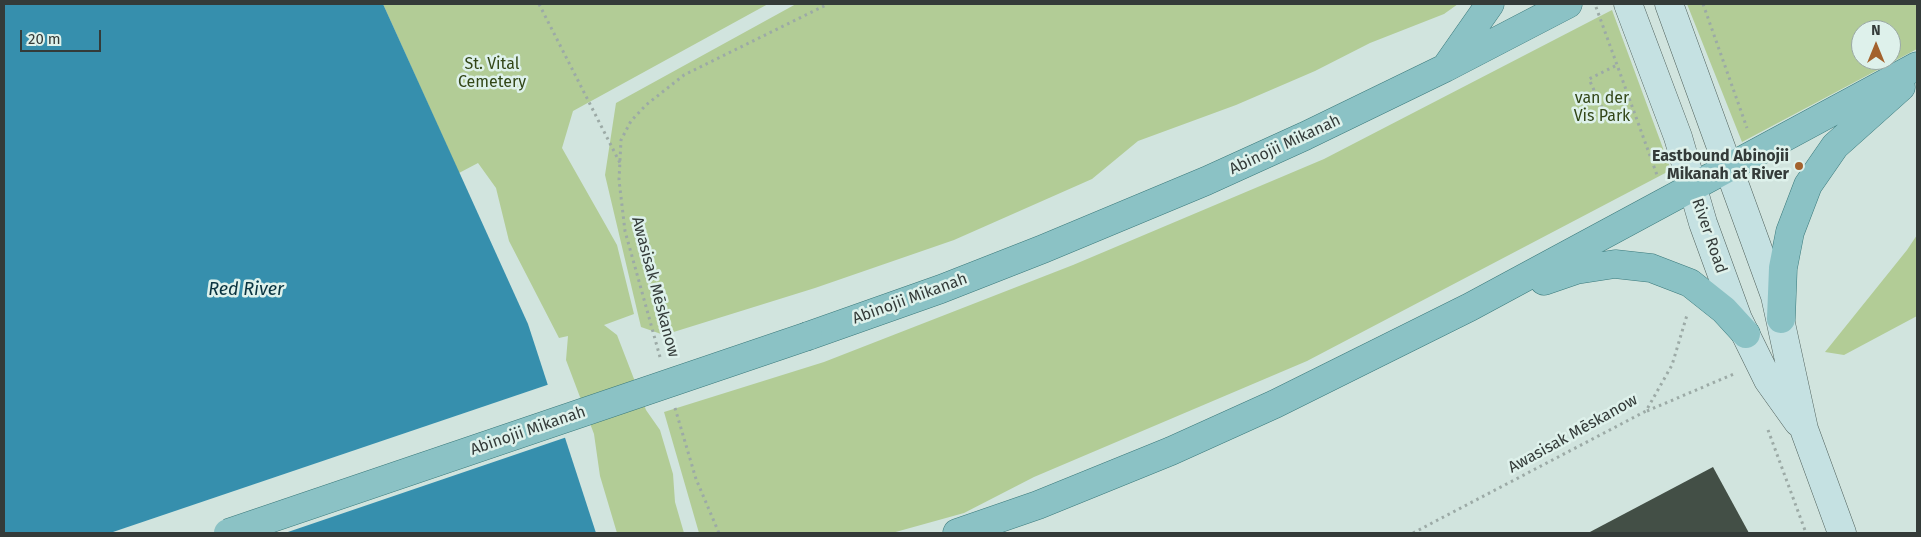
<!DOCTYPE html>
<html>
<head>
<meta charset="utf-8">
<style>
	body { margin:0 }
	#map { position:relative; width:1921px; height:537px; overflow:hidden; background:#d1e4de; font-family:"Fira Sans",sans-serif }
	canvas { display:block }
	.frame { position:absolute; inset:0; border:5px solid #343b39; pointer-events:none }
	.north { position:absolute; left:1851px; top:20px; width:50px; height:50px; box-sizing:border-box; background:#def1eb; border:1px solid #9aa8a4; border-radius:50%; rotate:0deg; font-size:14px; font-weight:700; line-height:20px; text-align:center; color:#343b39 }
	.north::after { content:''; display:block; margin:auto; width:18px; height:22px; background:#a3622d; clip-path:polygon(50% 0,100% 100%,50% 72%,0 100%) }
	.scale { position:absolute; left:20px; top:30px; width:81px; height:22px; box-sizing:border-box; border:2px solid #343b39; border-top:0; padding-left:6px; font-size:15px; line-height:18px; white-space:nowrap; color:#343b39; -webkit-text-stroke:4px #def1eb; paint-order:stroke }
</style>
</head>
<body>
<div id="map">
<canvas width="1921" height="537"></canvas>
<div class="frame"></div>
<div class="north">N</div>
<div class="scale">20 m</div>
</div>
<script>
const c = document.querySelector('canvas').getContext('2d');
c.lineJoin = 'round';
function paint(path, color) { c.fillStyle = color; c.fill(path, 'evenodd'); }
const shape = rows => new Path2D(rows.map(r => 'M' + r).join(''));
function stroke(path, color, width, dash) { c.strokeStyle = color; c.lineWidth = width; c.lineCap = dash ? 'butt' : 'round'; c.setLineDash(dash || []); c.stroke(path); }
function drawText(font, color, halo, rows, align = 'center') {
  c.font = font + ' "Fira Sans",sans-serif'; c.lineWidth = 5; c.setLineDash([]); c.textBaseline = 'middle'; c.strokeStyle = halo; c.fillStyle = color; for (const [text, x, y, turn = 0] of rows) {
    c.save(); c.translate(x, y); c.rotate((+turn || 0) * Math.PI / 180); c.textAlign = isNaN(turn) ? turn : align; if (halo) c.strokeText(text, 0, 0); c.fillText(text, 0, 0); c.restore();
  }
}
const green = shape([
	[383,4,768,4,573,111,562,148,617,245,634,314,604,325,617,335,646,410,660,430,673,474,675,502,684,533,617,533,600,476,594,434,566,360,568,336,559,338,509,241,496,188,478,163,459,173],
	[796,4,1458,4,1444,14,1370,43,1315,71,1236,105,1138,141,1092,179,954,240,815,288,664,335,641,327,605,175,616,103],
	[1687,4,1917,4,1917,49,1742,142],
	[1861,30,1891,30,1891,60,1861,60],
	[1612,10,1671,170,1307,361,1034,477,964,513,892,533,699,533,664,412,824,362,1073,265,1324,159],
	[1917,235,1917,316,1844,355,1825,352,1907,250]
]);
const water = shape([
	[4,4,383,4,528,324,596,533,4,533]
]);
const pier = shape([
	[550,384,567,437,285,533,110,533]
]);
const building = shape([
	[1713,467,1749,533,1588,533]
]);
const path = shape([
	[539,4,620,163],
	[1703,4,1747,128],
	[1596,7,1657,175],
	[1602,108,1589,79,1617,65],
	[660,357,625,231,619,180,621,140,631,121,646,105,684,75,828,4],
	[675,408,696,479,719,533],
	[1647,411,1736,373],
	[1768,430,1806,533],
	[1413,533,1646,411,1672,365,1687,315]
]);
const secondary = shape([
	[1628,4,1678,137,1703,223,1738,319,1768,380,1798,422],
	[1669,4,1775,296,1804,429,1842,533]
]);
const primary = shape([
	[1448,64,1490,4],
	[1544,281,1576,270,1615,264,1651,268,1690,283,1724,310,1746,334],
	[1781,319,1783,268,1790,232,1808,185,1835,146,1901,87],
	[808,336,941,289,1043,249,1206,181,1305,136,1445,68,1568,4],
	[957,533,1038,505,1171,451,1275,404,1470,307,1917,66]
]);
const primaryBridge = shape([
	[228,533,808,336]
]);
const markers = [
	[1799,166,5,"#a3622d"]
];
const parkNames = [
	["St. Vital",492,65],
	["Cemetery",492,83],
	["van der",1602,99],
	["Vis Park",1602,117]
];
const streetNames = [
	["Abinojii Mikanah",1285,145,-25],
	["River Road",1709,236,71],
	["Awasisak Mēskanow",655,287,75],
	["Abinojii Mikanah",910,299,-20],
	["Abinojii Mikanah",528,431,-19],
	["Awasisak Mēskanow",1573,434,-29]
];
const poiNames = [
	["Eastbound Abinojii",1789,157],
	["Mikanah at River",1789,175]
];
const waterNames = [
	["Red River",246,290]
];
paint(green, '#b2cc96');
paint(water, '#368fad');
paint(pier, '#d1e4de');
paint(building, '#434f46');
stroke(secondary, '#51625d', 29);
stroke(primary, '#3a797b', 29);
stroke(path, '#9caaa6', 3, [2.5, 4]);
stroke(secondary, '#c5e1e2', 28);
stroke(primary, '#8bc2c5', 28);
stroke(primaryBridge, '#3a797b', 29, []);
stroke(primaryBridge, '#8bc2c5', 28);
for (const [x, y, r, color] of markers) { const dot = new Path2D(); dot.arc(x, y, r, 0, 2 * Math.PI); c.fillStyle = color; c.fill(dot); stroke(dot, '#def1eb', 2); }
drawText('16px', '#324617', '#def1eb', parkNames);
drawText('16px', '#343b39', '#def1eb', streetNames);
drawText('bold 16px', '#343b39', '#def1eb', poiNames, 'right');
drawText('italic 18px', '#08323f', '#def1eb', waterNames);
</script>
</body>
</html>
